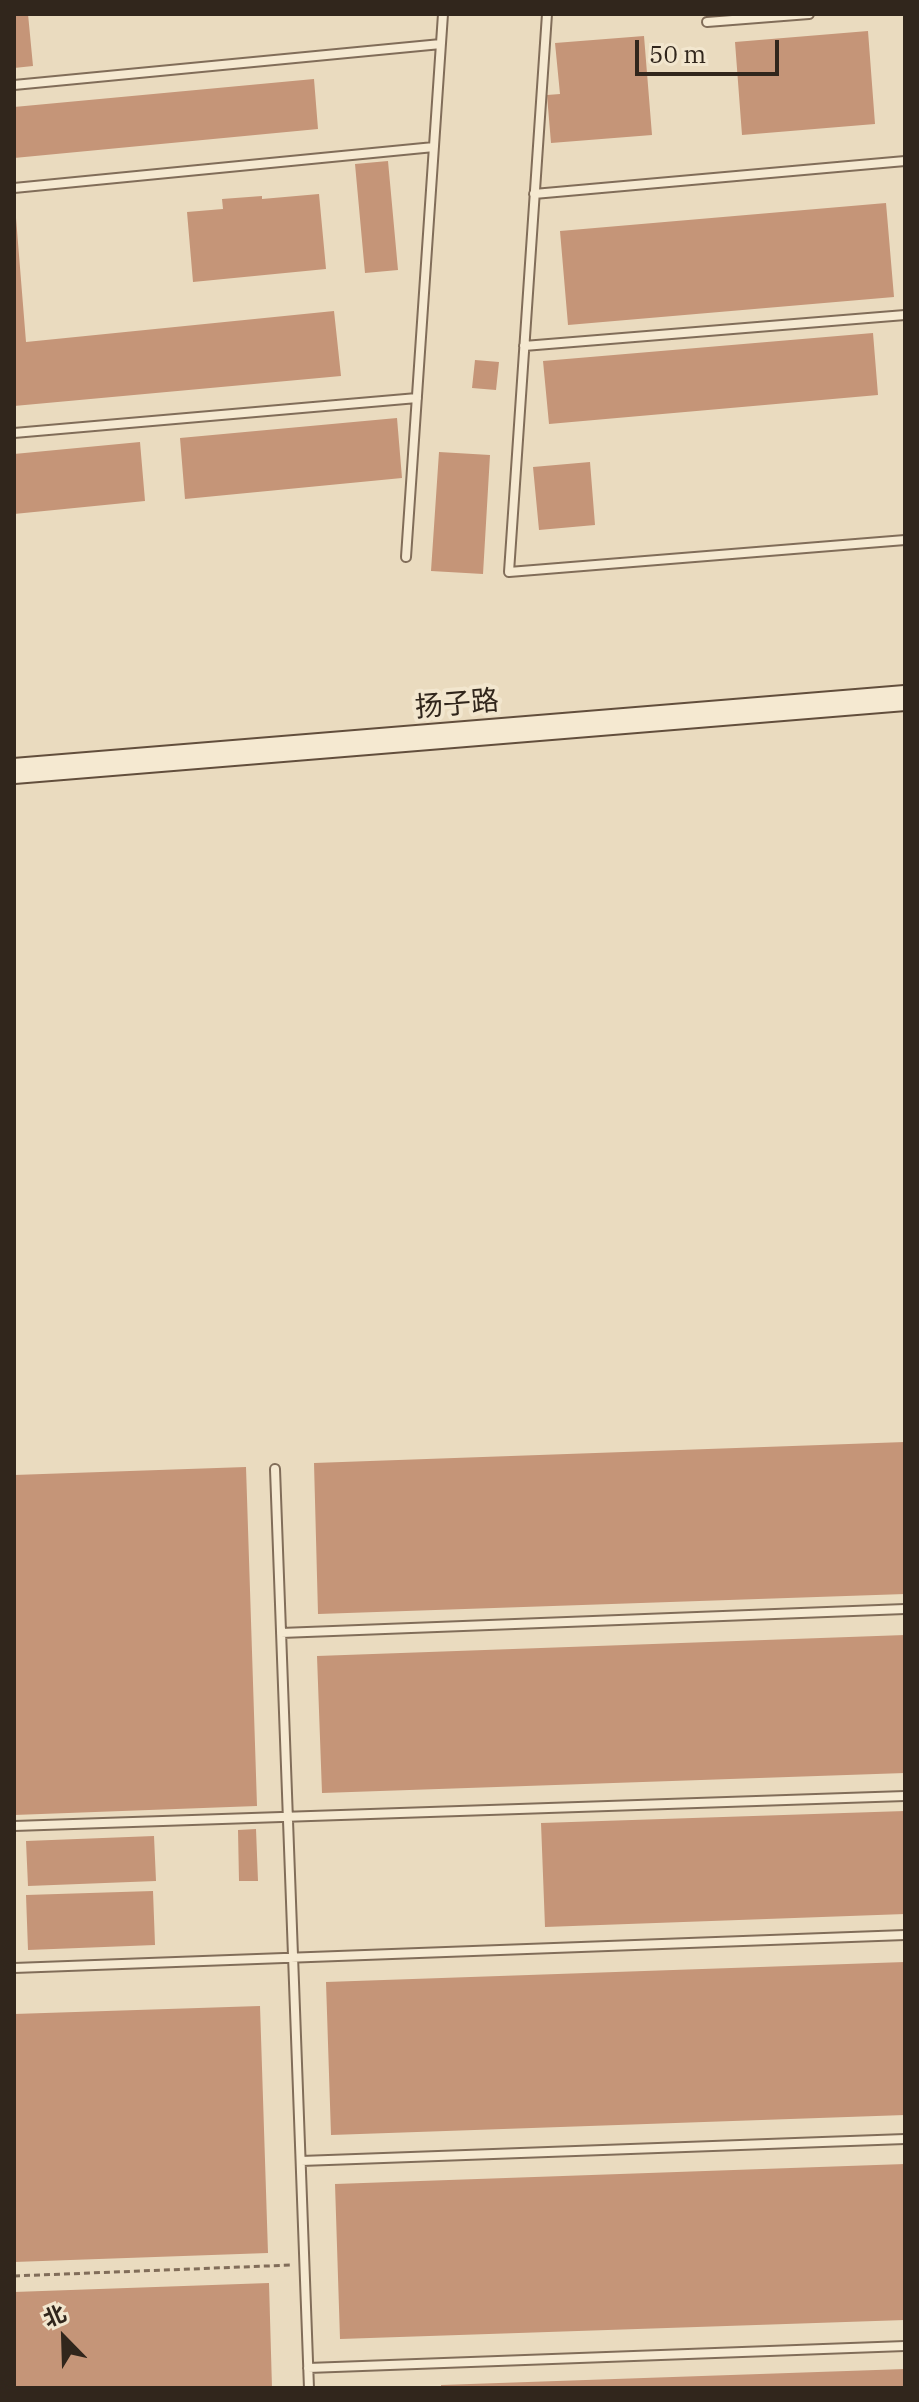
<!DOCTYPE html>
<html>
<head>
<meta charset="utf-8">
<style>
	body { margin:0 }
	#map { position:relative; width:919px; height:2402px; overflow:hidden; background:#eadbbf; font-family:"IBM Plex Serif","Noto Sans SC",serif }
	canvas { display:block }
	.frame { position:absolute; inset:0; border:16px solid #31261c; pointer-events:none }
	.north { position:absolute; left:24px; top:2298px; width:80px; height:80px; -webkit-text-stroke:6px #f2e6ce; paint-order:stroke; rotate:337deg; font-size:22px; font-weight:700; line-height:32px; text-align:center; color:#31261c }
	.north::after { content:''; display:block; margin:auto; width:28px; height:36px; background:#31261c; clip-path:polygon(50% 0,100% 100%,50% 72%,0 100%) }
	.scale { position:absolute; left:635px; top:40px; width:144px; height:36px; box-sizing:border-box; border:4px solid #31261c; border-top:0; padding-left:10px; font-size:24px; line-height:28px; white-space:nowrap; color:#31261c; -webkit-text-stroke:6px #f2e6ce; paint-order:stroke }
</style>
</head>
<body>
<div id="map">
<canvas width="919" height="2402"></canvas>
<div class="frame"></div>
<div class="north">北</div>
<div class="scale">50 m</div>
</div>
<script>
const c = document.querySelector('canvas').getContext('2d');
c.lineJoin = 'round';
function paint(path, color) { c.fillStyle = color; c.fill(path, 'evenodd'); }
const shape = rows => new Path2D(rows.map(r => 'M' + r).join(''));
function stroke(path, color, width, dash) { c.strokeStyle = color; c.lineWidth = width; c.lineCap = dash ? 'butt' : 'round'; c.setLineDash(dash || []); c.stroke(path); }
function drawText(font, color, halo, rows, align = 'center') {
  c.font = font + ' "IBM Plex Serif","Noto Sans SC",serif'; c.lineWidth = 8; c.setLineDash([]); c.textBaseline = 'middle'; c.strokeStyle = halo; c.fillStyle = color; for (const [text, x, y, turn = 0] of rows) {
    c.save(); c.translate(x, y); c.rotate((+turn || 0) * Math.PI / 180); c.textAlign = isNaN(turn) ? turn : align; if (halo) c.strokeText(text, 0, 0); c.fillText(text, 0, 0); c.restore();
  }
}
const building = shape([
	[14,14,28,14,33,66,14,68],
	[868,31,875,124,742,135,735,42],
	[644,36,652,135,551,143,547,95,560,94,555,43],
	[314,79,318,129,14,158,14,107],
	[388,161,398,270,365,273,355,164],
	[319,194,326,269,193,282,187,212,223,209,222,199,262,196,262,199],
	[886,203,894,297,568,325,560,231],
	[14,218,16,218,26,342,334,311,341,376,14,406],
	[873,333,878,395,549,424,543,361],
	[475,360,499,362,496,390,472,388],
	[397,418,402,478,185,499,180,438],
	[140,442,145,501,14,514,14,454],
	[439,452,490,455,483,574,431,571],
	[590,462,595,525,539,530,533,467],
	[905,1442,905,1594,318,1614,314,1463],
	[246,1467,257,1806,14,1815,14,1475],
	[905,1635,905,1773,322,1793,317,1656],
	[905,1811,905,1914,545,1927,541,1823],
	[256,1829,258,1881,239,1881,238,1830],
	[154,1836,156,1881,28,1886,26,1841],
	[153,1891,155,1945,28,1950,26,1895],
	[905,1962,905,2115,331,2135,326,1982],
	[260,2006,268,2253,14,2262,14,2014],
	[905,2164,905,2320,340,2339,335,2184],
	[269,2283,272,2388,14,2388,14,2292],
	[905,2369,905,2388,441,2388,441,2385]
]);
const path = shape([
	[14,2276,292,2265]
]);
const lane = shape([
	[547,14,509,572,905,540],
	[707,22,809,14],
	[14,85,441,44],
	[14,188,434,147],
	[534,194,905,161],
	[524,346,905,315],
	[14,433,417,398],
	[406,557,443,14],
	[275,1469,309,2388],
	[281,1633,905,1609],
	[14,1826,905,1796],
	[14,1968,905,1935],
	[301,2161,905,2139],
	[308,2368,905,2346]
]);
const secondary = shape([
	[14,771,905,698]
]);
const streetNames = [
	["扬子路",457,705,-5]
];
paint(building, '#c59578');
stroke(lane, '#816d59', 12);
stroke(secondary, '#624e3c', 28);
stroke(path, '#816d59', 3, [6, 4]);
stroke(lane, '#f5e9d1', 8);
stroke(secondary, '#f5e9d1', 24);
drawText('28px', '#31261c', '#f2e6ce', streetNames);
</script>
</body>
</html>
